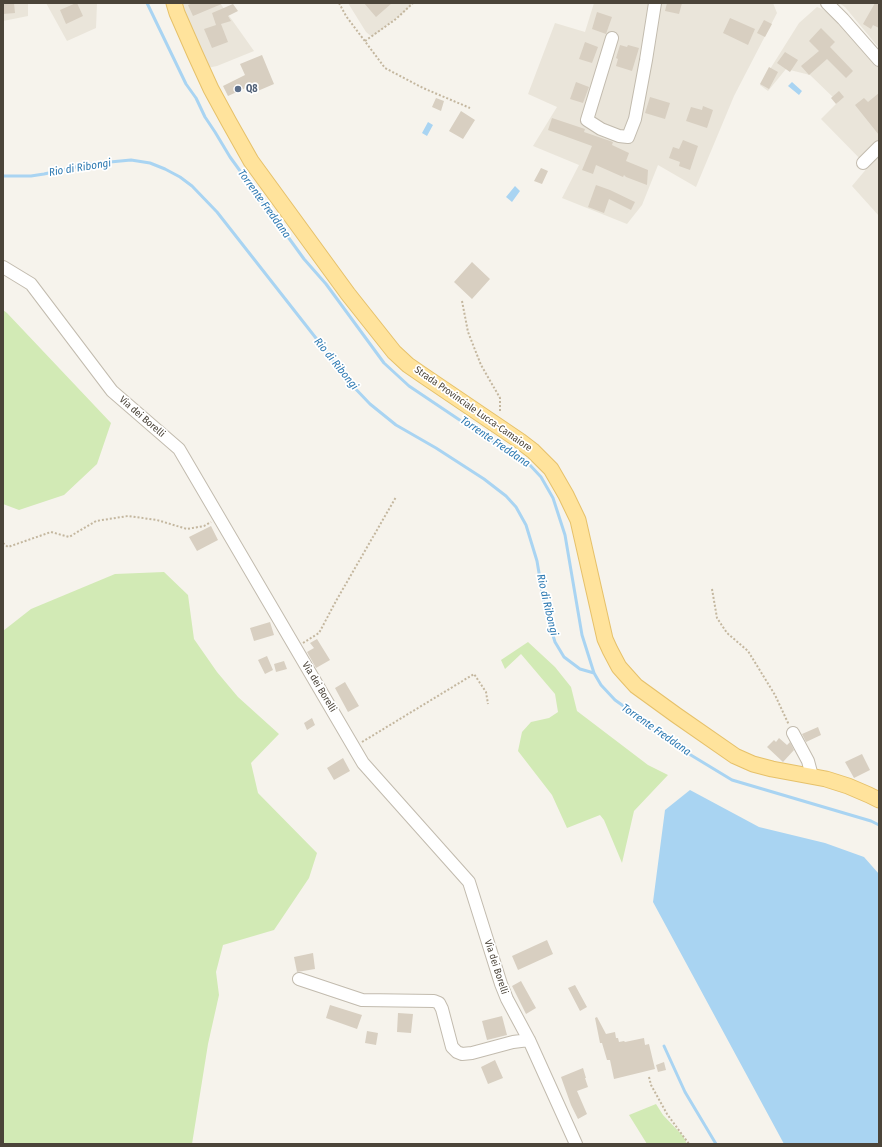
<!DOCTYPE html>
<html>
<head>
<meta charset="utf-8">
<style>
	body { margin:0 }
	#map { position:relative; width:882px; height:1147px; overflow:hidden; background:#f6f3ec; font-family:"Fira Sans Condensed",sans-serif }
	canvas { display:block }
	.frame { position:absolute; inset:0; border:4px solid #4b4439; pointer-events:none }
</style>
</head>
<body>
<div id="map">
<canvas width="882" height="1147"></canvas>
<div class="frame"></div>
</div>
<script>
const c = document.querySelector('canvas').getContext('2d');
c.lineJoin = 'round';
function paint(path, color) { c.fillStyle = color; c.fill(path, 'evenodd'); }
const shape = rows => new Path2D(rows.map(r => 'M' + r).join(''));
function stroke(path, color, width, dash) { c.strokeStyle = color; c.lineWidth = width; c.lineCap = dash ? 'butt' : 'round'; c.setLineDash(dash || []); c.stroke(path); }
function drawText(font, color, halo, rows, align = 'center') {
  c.font = font + ' "Fira Sans Condensed",sans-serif'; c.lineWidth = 3.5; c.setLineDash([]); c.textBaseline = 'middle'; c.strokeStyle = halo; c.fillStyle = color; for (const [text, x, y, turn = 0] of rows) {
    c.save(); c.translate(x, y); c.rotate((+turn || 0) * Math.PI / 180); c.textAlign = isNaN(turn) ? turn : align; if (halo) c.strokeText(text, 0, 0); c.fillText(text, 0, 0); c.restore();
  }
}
const residential = shape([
	[3,3,28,3,28,16,3,21],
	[46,3,97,3,96,28,67,41],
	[181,3,220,3,254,51,217,66,207,68],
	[348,3,413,3,404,12,372,37,366,32],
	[594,3,773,3,777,13,734,96,696,187,658,165,642,205,627,224,562,198,579,165,533,146,557,107,528,94,555,23,585,32],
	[839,3,879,3,879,48,845,7],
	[817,7,822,9,838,19,879,65,879,216,852,186,868,167,821,119,838,102,810,75,786,69,768,91,760,85,799,23]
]);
const green = shape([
	[3,310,7,313,111,423,97,464,64,495,19,510,3,504],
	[164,572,188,595,194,639,217,672,238,697,279,734,251,763,258,793,317,853,309,878,274,930,223,945,216,972,219,995,208,1044,192,1144,3,1144,3,631,31,609,115,574],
	[528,642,555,667,571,687,577,711,648,765,668,775,634,811,622,863,604,820,600,815,567,828,552,795,518,751,522,732,531,722,549,718,558,712,555,694,521,654,505,669,501,660],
	[656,1104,663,1115,683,1136,687,1144,647,1144,629,1115]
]);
const water = shape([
	[792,82,802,91,799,95,788,86],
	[428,122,433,125,427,136,422,133],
	[515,186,520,191,512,202,506,197],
	[690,790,759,827,825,843,864,857,879,874,879,1144,784,1144,653,902,665,810]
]);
const stream = shape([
	[147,3,186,84,196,98,205,117,215,132,230,157,304,259,326,284,384,363,409,386,476,431,528,463,541,477,553,498,565,535,582,635,594,673,601,685,615,700,636,715,671,743,732,780,871,821,879,825],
	[3,176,31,176,44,174,89,164,131,160,150,163,165,169,180,177,192,186,217,212,319,342,350,383,370,404,396,425,436,448,484,479,506,496,516,507,526,525,537,561,545,609,555,642,564,657,580,669,594,673],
	[664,1046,685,1092,716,1144]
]);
const building = shape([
	[3,3,14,3,15,13,3,14],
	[76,3,77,3,83,16,66,24,60,10],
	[193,3,224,3,193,16,188,5],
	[364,3,392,3,376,17],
	[667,3,682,3,679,14,665,11],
	[875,3,879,3,879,28,873,25,871,29,863,24],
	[233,4,238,11,228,16,231,21,221,24,228,42,212,48,204,29,216,25,212,13],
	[597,12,612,17,606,34,592,29],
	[730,18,755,29,748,45,723,33],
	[764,20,772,24,765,37,757,33],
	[821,28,835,42,830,47,853,71,846,78,827,59,809,75,801,66,819,51,809,41],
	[585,42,598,47,592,63,579,59],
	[620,45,627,47,628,45,639,48,632,71,616,66,618,59,616,58],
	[785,52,798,60,790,72,777,63],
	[262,55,274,84,253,93,250,86,228,96,223,86,245,75,240,64],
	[769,67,778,72,769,89,760,84],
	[576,82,589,87,583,103,570,99],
	[839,91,844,97,836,104,831,98],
	[879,93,879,135,855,105,864,98,868,102],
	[650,97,670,103,665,119,645,113],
	[436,98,444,101,441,111,432,107],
	[703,106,713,110,707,128,686,121,691,107,702,110],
	[461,111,475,120,463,139,449,131],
	[552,118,585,129,584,132,613,142,612,145,629,153,626,161,648,170,647,185,626,177,624,175,623,177,596,165,593,174,582,170,592,146,548,130],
	[683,140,698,146,690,170,679,166,680,162,669,158,673,147,679,149],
	[541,168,548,171,542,184,534,181],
	[596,185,610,190,635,202,631,210,609,199,604,213,588,207],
	[472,262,490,279,472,299,454,282],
	[211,526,218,540,197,551,189,537],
	[270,622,274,635,254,641,250,628],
	[317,639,330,660,316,668,307,652,314,648,310,643],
	[267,656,273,670,265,674,258,660],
	[284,661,287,669,276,672,274,664],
	[345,682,359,706,348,712,335,688],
	[312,718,315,725,307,730,304,723],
	[818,727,821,735,806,742,802,734],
	[779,738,787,745,790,742,794,750,783,762,767,747,774,740,776,742],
	[862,754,870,770,854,778,845,762],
	[343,758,350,771,334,780,327,768],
	[547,940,553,954,518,970,512,956],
	[313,953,315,969,297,972,294,957],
	[521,981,536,1008,526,1014,512,986],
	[575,985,587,1007,580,1011,568,988],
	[330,1005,362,1015,357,1029,326,1018],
	[398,1013,413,1014,411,1033,397,1032],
	[502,1016,507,1035,487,1040,482,1021],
	[597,1017,606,1034,615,1032,616,1038,618,1038,619,1042,624,1041,625,1042,644,1038,645,1045,649,1044,655,1069,614,1079,610,1060,607,1060,602,1043,600,1043,595,1018],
	[367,1031,378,1033,376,1045,365,1043],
	[495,1060,503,1078,488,1084,481,1067],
	[664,1062,666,1070,658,1072,656,1065],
	[583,1068,586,1078,585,1078,588,1087,577,1091,587,1114,578,1119,571,1105,561,1077]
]);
const path = shape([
	[339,3,346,16,385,68,423,88,470,108],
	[365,41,396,19,413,3],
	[462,301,468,332,481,365,500,398,500,413],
	[3,543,8,547,51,532,69,537,96,521,128,516,157,520,187,529,204,526,211,522],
	[712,589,717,618,727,633,748,651,775,695,789,725],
	[303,643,319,633,336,601,396,497],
	[362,742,474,674,486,692,488,704],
	[649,1077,651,1085,667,1114,689,1144]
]);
const minor = shape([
	[827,3,843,19,879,60],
	[612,38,587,120,601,129,619,136,628,137,635,119,646,60,655,3],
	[863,163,879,147],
	[3,267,31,284,112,391,179,449,363,763,469,882,501,984,507,999,529,1040,576,1144],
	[793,733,808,761,812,776],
	[299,979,362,1000,434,1001,439,1003,442,1009,452,1047,457,1052,462,1054,472,1053,513,1042,529,1040]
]);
const major = shape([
	[174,3,177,13,195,54,211,89,229,122,251,161,348,294,394,352,408,365,424,376,520,441,533,451,551,469,566,495,578,520,605,639,610,650,619,667,627,676,636,686,676,715,735,756,753,764,772,769,826,779,848,786,869,795,879,800]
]);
const markers = [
	[238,89,4,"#5c6f8a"]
];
const serviceNames = [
	["Q8",246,89]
];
const streetNames = [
	["Strada Provinciale Lucca-Camaiore",473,409,35],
	["Via dei Borelli",142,417,41],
	["Via dei Borelli",319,687,59],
	["Via dei Borelli",496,967,72]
];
const waterNames = [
	["Rio di Ribongi",80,168,-9],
	["Torrente Freddana",264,204,54],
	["Rio di Ribongi",336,364,51],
	["Torrente Freddana",495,442,34],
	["Rio di Ribongi",547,605,77],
	["Torrente Freddana",656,730,35]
];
paint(residential, '#eae5da');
paint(green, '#d2eab5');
paint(water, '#a9d4f2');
stroke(stream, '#a9d4f2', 3);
paint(building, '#d8cfc1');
stroke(minor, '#c2bbae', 14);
stroke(major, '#e6c16a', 17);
stroke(path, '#c4b79f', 2, [2, 2]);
stroke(minor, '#fff', 12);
stroke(major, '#ffe39c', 15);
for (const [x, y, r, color] of markers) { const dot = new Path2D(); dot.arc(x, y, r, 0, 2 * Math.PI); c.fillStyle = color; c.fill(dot); stroke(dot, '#fff', 1.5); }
drawText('bold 10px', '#4e5e75', '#fff', serviceNames, 'left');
drawText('10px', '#4b4439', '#fff', streetNames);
drawText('italic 11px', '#2e7ab2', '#fff', waterNames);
</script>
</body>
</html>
